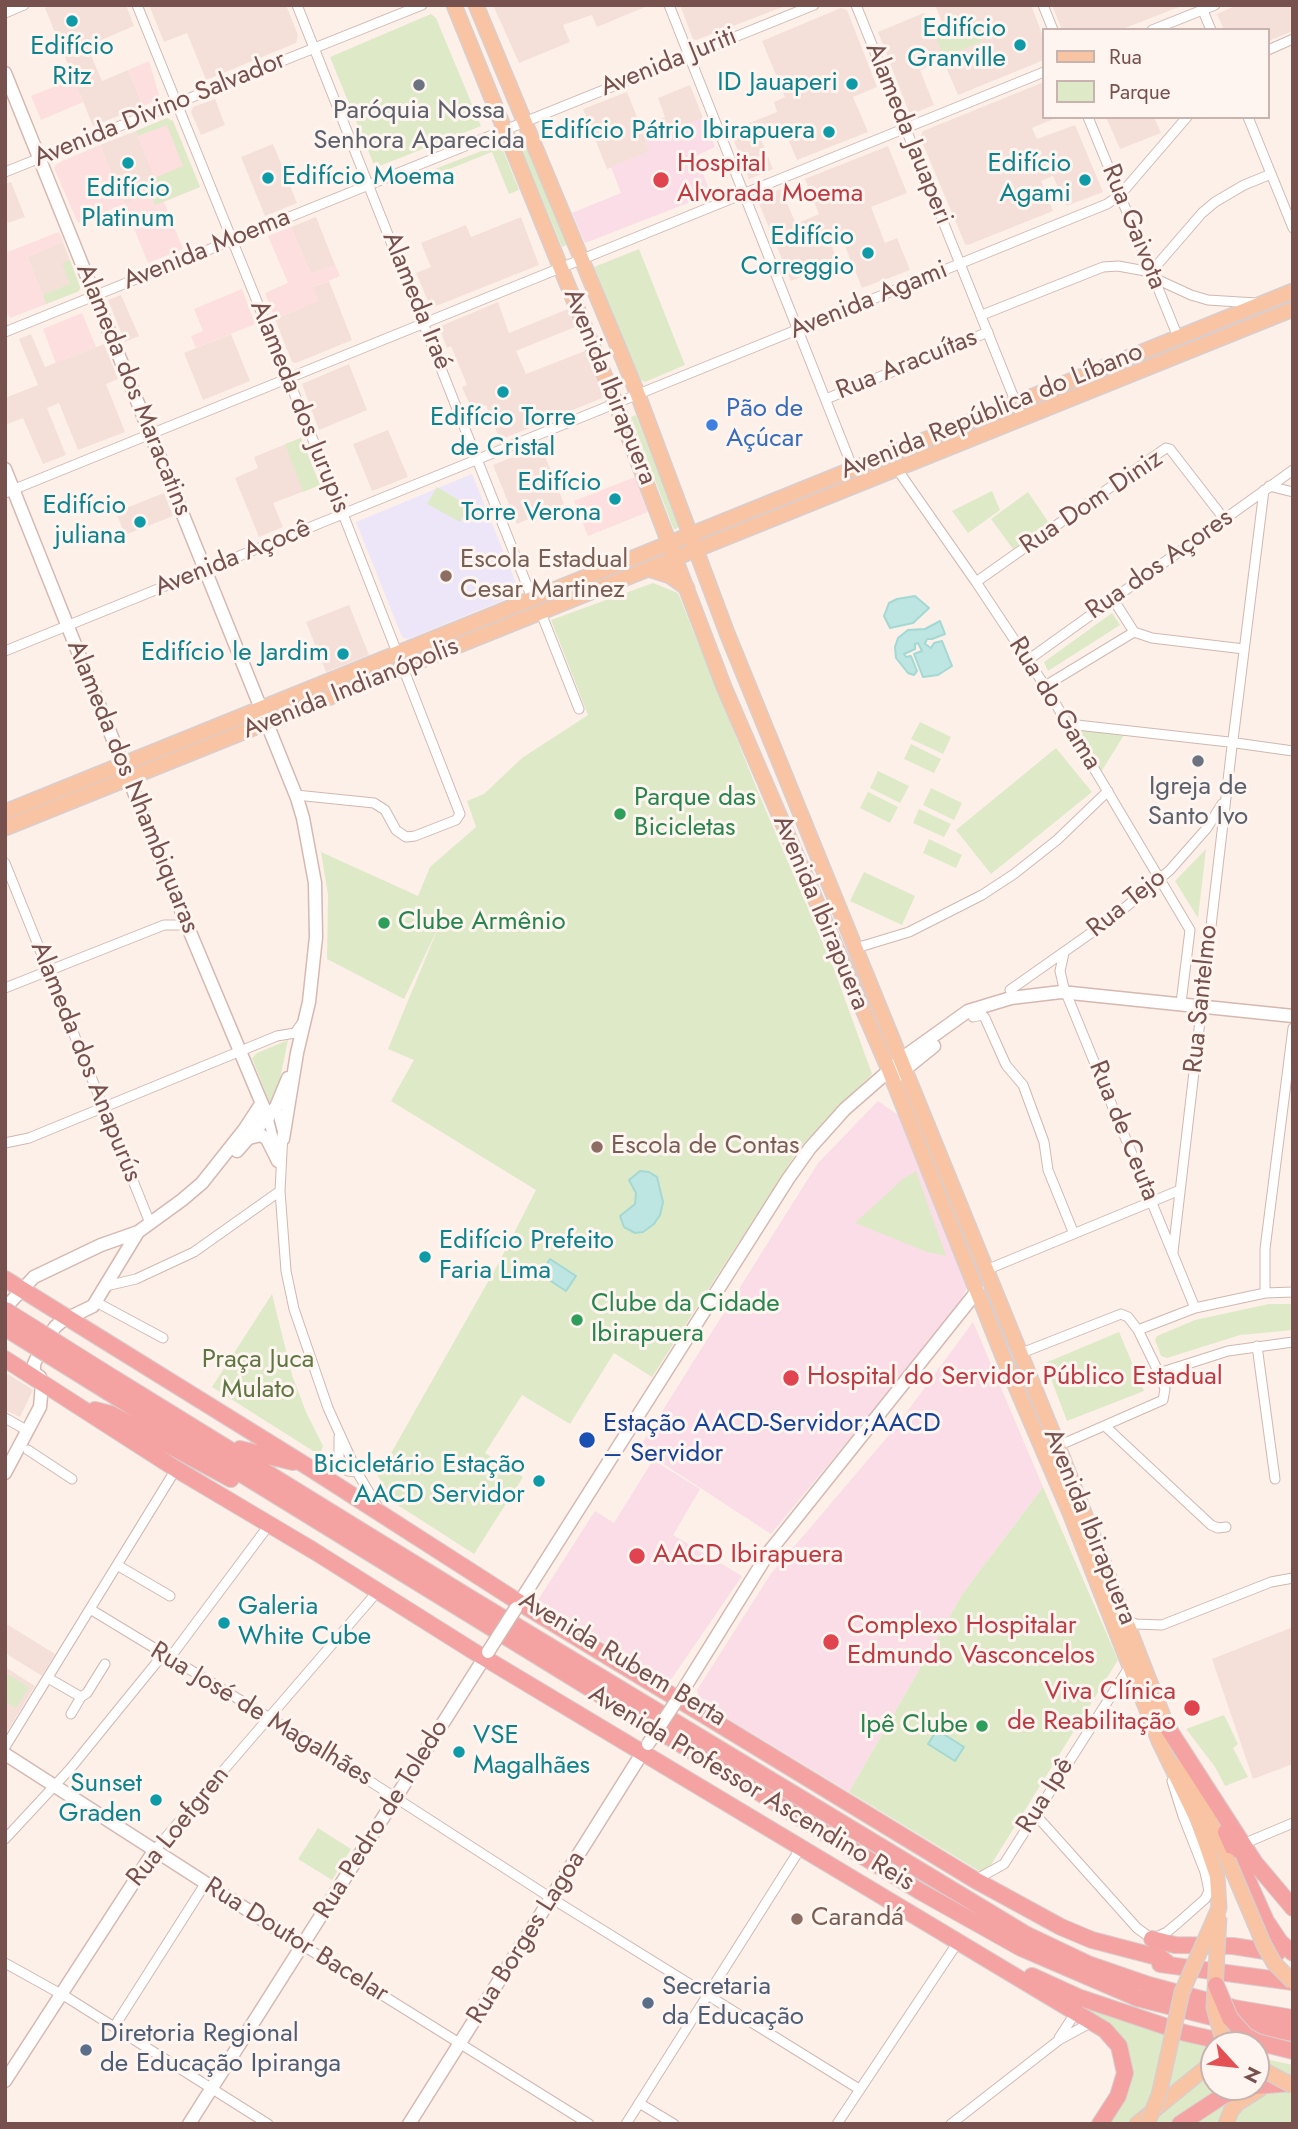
<!DOCTYPE html>
<html>
<head>
<meta charset="utf-8">
<style>
	body { margin:0 }
	#map { position:relative; width:1298px; height:2129px; overflow:hidden; background:#fcf0e9; font-family:Jost,sans-serif }
	canvas { display:block }
	.frame { position:absolute; inset:0; border:7px solid #77514d; pointer-events:none }
	.legend { position:absolute; left:1042px; top:28px; width:228px; height:91px; box-sizing:border-box; background:#fff5f0; border:2px solid #c9b3af; margin:0; padding:9px 12px; list-style:none; font-size:21px; color:#77514d }
	.legend li { display:flex; align-items:center; gap:14px; height:35px }
	.legend b { width:35px; border:2px solid #c9b3af }
	.north { position:absolute; left:1200px; top:2031px; width:70px; height:70px; box-sizing:border-box; background:#fff5f0; border:2px solid #c9b3af; border-radius:50%; rotate:117deg; font-size:19px; font-weight:700; line-height:28px; text-align:center; color:#77514d }
	.north::after { content:''; display:block; margin:auto; width:24px; height:32px; background:#e35155; clip-path:polygon(50% 0,100% 100%,50% 72%,0 100%) }
</style>
</head>
<body>
<div id="map">
<canvas width="1298" height="2129"></canvas>
<div class="frame"></div>
<ul class="legend">
<li><b style="height:9px;background:#f9c4a4"></b>Rua</li>
<li><b style="height:19px;background:#deeac7"></b>Parque</li>
</ul>
<div class="north">N</div>
</div>
<script>
const c = document.querySelector('canvas').getContext('2d');
c.lineJoin = 'round';
function paint(path, color) { c.fillStyle = color; c.fill(path, 'evenodd'); }
const shape = rows => new Path2D(rows.map(r => 'M' + r).join(''));
function stroke(path, color, width, dash) { c.strokeStyle = color; c.lineWidth = width; c.lineCap = dash ? 'butt' : 'round'; c.setLineDash(dash || []); c.stroke(path); }
function drawText(font, color, halo, rows, align = 'center') {
  c.font = font + ' Jost,sans-serif'; c.lineWidth = 6; c.setLineDash([]); c.textBaseline = 'middle'; c.strokeStyle = halo; c.fillStyle = color; for (const [text, x, y, turn = 0] of rows) {
    c.save(); c.translate(x, y); c.rotate((+turn || 0) * Math.PI / 180); c.textAlign = isNaN(turn) ? turn : align; if (halo) c.strokeText(text, 0, 0); c.fillText(text, 0, 0); c.restore();
  }
}
const residential = shape([
	[52,5,126,5,134,26,87,46,102,81,128,70,143,106,93,126,45,8],
	[149,5,286,5,298,35,296,43,206,80,187,33,164,42],
	[493,5,650,5,597,27,592,15,563,25,570,42,519,63],
	[680,5,788,5,696,40,693,39],
	[935,5,1031,5,1044,39,1044,60,958,95,943,60,920,70,934,105,910,115,878,32,924,13,934,36,946,32],
	[1052,5,1184,5,1120,30,1062,30],
	[1237,5,1293,5,1293,31,1268,41,1268,30,1224,30,1217,14],
	[841,8,847,10,877,87,853,97,868,132,797,160,782,125,759,134,773,169,749,179,730,131,777,112,774,102,785,97,762,41],
	[1044,82,1044,117,1058,117,1032,128,1037,139,1075,125,1103,192,1066,206,1053,176,1041,181,1053,211,968,245,965,244,920,137,923,131],
	[690,85,703,118,646,141,649,152,607,169,583,109,627,92,641,127,665,117,658,98],
	[215,99,225,125,201,135,191,112,193,107],
	[1106,117,1154,117,1161,133,1120,149],
	[136,131,155,178,150,194,124,204,100,145],
	[273,144,297,203,265,216,241,157],
	[888,146,907,193,871,207,885,243,897,238,910,270,862,288,840,234,829,239,838,262,791,281,758,201,760,197,781,189,796,224,819,214,805,179],
	[11,182,25,217,5,224,5,184],
	[316,217,335,265,311,274,291,227],
	[521,217,539,265,431,308,416,273,431,267,421,243,466,225,471,237],
	[63,242,80,287,79,291,46,304,27,257],
	[329,281,352,340,296,363,292,362,275,319,318,301,313,287],
	[121,295,139,336,125,342,108,300],
	[498,302,509,333,568,309,575,327,516,351,526,374,585,351,603,395,602,398,500,440,486,405,472,410,462,387,467,385,451,346,447,348,440,330,441,326],
	[31,334,45,367,104,344,118,379,106,384,125,432,78,450,59,403,47,408,66,455,43,464,23,418,5,425,5,398,38,385,19,339],
	[231,334,250,381,203,400,184,353],
	[349,364,367,410,319,430,302,384],
	[388,430,408,477,372,491,353,444],
	[301,438,320,485,273,503,283,527,259,537,235,478,258,468,254,457],
	[541,446,564,504,517,524,493,465],
	[164,493,173,516,125,535,116,512],
	[349,605,369,655,326,672,306,622],
	[8,1374,33,1390,20,1417,5,1410,5,1379],
	[5,1623,55,1654,42,1676,5,1653],
	[1293,1627,1293,1764,1253,1779,1212,1659],
	[5,1667,35,1686,5,1735]
]);
const commercial = shape([
	[149,61,160,99,143,106,128,70],
	[74,79,83,102,41,120,31,96],
	[167,118,173,121,200,187,164,202,183,249,148,263,124,204,78,223,54,168,58,163,100,145,124,204,150,194,145,182,155,178,136,131],
	[291,227,311,274,335,265,340,276,313,287,319,301,275,319,265,293,288,283,268,236],
	[59,232,63,242,27,257,46,304,10,318,5,306,5,253],
	[242,289,255,324,196,348,191,336,203,331,194,309],
	[82,313,96,347,56,363,43,329],
	[635,477,648,512,588,536,574,501]
]);
const education = shape([
	[472,474,519,590,516,595,408,639,402,637,356,522]
]);
const medical = shape([
	[703,118,715,147,696,156,711,194,585,243,572,213,621,193,611,167,649,152,645,141],
	[878,1101,898,1115,967,1288,957,1308,771,1534,639,1448,818,1163],
	[973,1322,1043,1487,963,1593,849,1792,699,1701,697,1690,770,1575,895,1428],
	[653,1460,700,1489,673,1535,742,1576,670,1681,665,1682,538,1600,595,1511,614,1523]
]);
const green = shape([
	[431,14,436,18,481,126,377,167,374,165,330,57],
	[974,22,982,41,944,57,936,38],
	[167,118,173,121,200,187,155,205,145,182,183,166,167,125,138,136,136,131],
	[523,140,567,245,562,247,518,142],
	[497,145,502,148,519,190,509,194,492,152,437,174,435,169],
	[639,249,685,365,645,382,639,379,594,267],
	[70,260,80,287,79,291,46,304,43,295,70,284,62,263],
	[636,415,679,527,674,530,631,417],
	[301,438,320,485,303,492,285,444],
	[437,487,469,506,460,522,427,504],
	[992,491,1000,510,968,533,952,511],
	[1028,492,1049,523,1013,549,991,519],
	[653,583,678,593,761,799,834,969,872,1074,800,1147,652,1377,614,1353,570,1424,522,1395,485,1453,523,1477,474,1554,393,1502,369,1461,380,1461,390,1455,498,1264,536,1190,391,1101,414,1060,388,1049,439,926,404,999,327,959,328,895,321,852,418,896,430,867,476,827,467,801,484,794,522,758,588,715,551,620],
	[1112,613,1120,625,1048,671,1044,662],
	[920,722,951,737,943,754,911,739],
	[1076,729,1124,735,1101,772],
	[911,744,941,759,934,773,904,759],
	[1056,748,1092,792,991,874,956,830],
	[878,771,909,786,900,803,870,788],
	[931,788,962,803,954,820,923,805],
	[868,792,898,807,890,823,860,808],
	[919,809,951,824,944,837,913,823],
	[929,839,962,855,956,868,923,853],
	[1206,849,1198,918,1175,881],
	[864,872,915,896,902,925,850,901],
	[288,1040,275,1103,271,1106,252,1058,257,1053],
	[916,1171,946,1256,927,1252,855,1223,904,1178],
	[272,1294,292,1375,306,1412,323,1446,321,1452,313,1451,212,1387],
	[1269,1304,1293,1304,1293,1330,1240,1335,1167,1358,1161,1356,1155,1340,1157,1336,1195,1320],
	[1119,1332,1144,1391,1067,1421,1045,1363],
	[1043,1487,1118,1660,989,1868,981,1872,849,1792,963,1593],
	[5,1673,29,1687,16,1708,5,1702],
	[1224,1715,1238,1744,1233,1748,1248,1777,1225,1786,1215,1767,1186,1729],
	[318,1828,351,1849,332,1880,298,1859],
	[1053,1992,1214,2046,1214,2087,1256,2087,1256,2057,1293,2065,1293,2124,1106,2124,1129,2060]
]);
const water = shape([
	[915,596,929,608,913,623,890,628,884,616,889,603,897,599,915,596],
	[940,621,945,634,932,639,927,639,925,644,931,648,934,643,942,641,952,666,938,675,923,677,914,654,922,651,918,643,915,644,915,649,904,654,906,657,911,656,917,671,914,675,908,673,896,658,895,647,898,638,908,630,925,629,940,621],
	[640,1171,649,1172,657,1177,663,1202,660,1215,654,1224,643,1232,635,1233,624,1227,620,1216,635,1204,636,1193,629,1180,640,1171],
	[550,1259,576,1276,566,1291,540,1274,550,1259],
	[937,1730,964,1747,955,1761,928,1744,937,1730]
]);
const street = shape([
	[137,5,343,514,460,814,456,820,415,836,406,837,396,830,385,810,374,803,296,795],
	[297,5,532,598],
	[669,5,853,469],
	[856,5,1022,418],
	[1043,5,1053,30],
	[1201,6,1211,30],
	[5,13,24,5],
	[1152,30,1215,5],
	[1268,50,1293,39],
	[1088,117,1178,337],
	[1248,117,1293,228],
	[5,172,422,5],
	[1154,278,1191,295,1208,300,1256,303],
	[982,315,1103,267,1118,266,1151,272,1202,213,1215,202,1244,185,1271,174],
	[5,332,814,5],
	[826,399,988,332],
	[897,469,976,582,1045,686,1190,930],
	[1269,486,1293,492],
	[5,493,1044,72],
	[976,582,1166,448,1170,449,1225,520],
	[541,613,579,709],
	[1134,632,1152,638,1244,649],
	[5,651,1107,204,1120,195,1187,117],
	[1028,660,1293,470],
	[1045,686,1134,632,1113,599],
	[1068,724,1229,742],
	[1233,740,1264,490],
	[1236,743,1293,751],
	[5,863,150,1223],
	[856,948,909,932,982,895,1014,874,1057,840,1108,791],
	[1064,953,1060,971,1064,988,1195,1308],
	[5,988,164,925,187,925],
	[1010,990,1115,916,1170,870,1207,828,1222,804],
	[1181,1003,1190,930],
	[973,1017,982,1015,985,1018,1006,1065,1023,1085,1044,1142,1048,1170,1074,1234],
	[276,1107,283,1133,280,1191,286,1271,294,1309,328,1408,357,1472,379,1509],
	[268,1118,277,1153],
	[5,1143,29,1138,277,1036,295,1033,302,1023],
	[1173,1252,1232,746],
	[986,1270,1180,1190],
	[106,1286,136,1279,194,1252,280,1191],
	[1265,1293,1265,1249,1293,1028],
	[96,1302,163,1338],
	[1138,1330,1195,1308,1265,1293,1293,1292],
	[1257,1346,1275,1479],
	[1019,1354,1121,1314,1128,1317,1138,1330,1159,1373,1165,1389,1163,1400,1058,1446],
	[1159,1373,1228,1351,1293,1342],
	[5,1418,28,1431],
	[1105,1426,1211,1525,1218,1528,1226,1527],
	[28,1450,72,1479],
	[339,1458,348,1471,357,1472],
	[310,1465,325,1466,339,1458,339,1437],
	[117,1565,170,1596],
	[90,1609,306,1740,551,1898,859,2089],
	[1128,1621,1136,1624,1162,1625,1271,1582,1293,1578],
	[48,1678,81,1697],
	[71,1714,81,1697,87,1693,105,1664],
	[5,1747,176,1469],
	[1034,1813,1137,1928,1152,1939,1167,1932,1179,1922,1205,1899,1209,1891,1205,1872,1183,1816,1172,1781],
	[5,1839,70,1769,157,1662,175,1651,269,1525],
	[1243,1844,1293,1823],
	[154,1851,378,1591],
	[975,1880,1004,1864,1130,1666],
	[302,1945,589,2124],
	[5,1963,68,1998,268,2124],
	[114,2027,205,1884],
	[1059,2038,1076,2012],
	[639,2103,674,2124],
	[626,2124,800,1849],
	[837,2124,958,1942],
	[951,2124,1059,2040,1092,2022]
]);
const secondary = shape([
	[5,73,297,798,303,818,315,883,316,937,309,1002,297,1053,283,1139],
	[5,469,187,925,268,1118],
	[892,1080,934,1046],
	[249,1138,261,1135,267,1139,278,1161],
	[237,1151,276,1107,288,1078],
	[5,1308,34,1277,101,1245,138,1232,182,1200,202,1183,244,1130,261,1104],
	[5,1473,40,1407,42,1384,40,1377,34,1373,34,1364,41,1349,55,1327,62,1321,93,1306,138,1232],
	[516,1608,788,1179,810,1148,845,1109,908,1054,968,1011,1011,998,1061,992,1293,1016],
	[675,1703,769,1552,978,1290],
	[5,1754,302,1945],
	[5,2081,154,1851],
	[189,2124,488,1652],
	[409,2124,646,1747]
]);
const primary = shape([
	[454,5,616,404,724,687,889,1070,1004,1359,1070,1513,1159,1741,1198,1821,1217,1876,1219,1908],
	[476,5,638,395,727,633,1058,1446,1170,1734],
	[648,569,670,576,687,588],
	[5,812,1293,291],
	[5,828,1293,309],
	[1183,1763,1228,1860],
	[1137,2124,1214,2061],
	[1226,2124,1231,2111,1238,2103,1260,2089]
]);
const highway = shape([
	[5,1279,305,1465,520,1603,975,1880,1061,1927,1092,1940,1161,1958,1170,1965],
	[5,1359,176,1469,314,1551,473,1651,1105,2030,1119,2046,1125,2073,1118,2096,1100,2124],
	[115,1379,470,1598,1027,1935,1088,1964,1149,1985,1234,2008,1293,2018],
	[108,1392,921,1892,1021,1948,1137,1998,1231,2022,1293,2033],
	[95,1410,111,1414,128,1423,231,1479],
	[240,1449,293,1462],
	[1166,1725,1255,1863,1293,1908],
	[1226,1832,1266,1921,1280,1942,1293,1953],
	[1152,1939,1175,1945,1233,1946,1277,1953],
	[1160,1964,1293,1982],
	[1032,1976,1078,1997,1185,2033,1225,2042,1232,2042],
	[1256,2086,1292,2083],
	[1180,2124,1224,2095,1250,2087]
]);
const secondaryBridge = shape([
	[488,1652,516,1608],
	[648,1744,675,1703]
]);
const primaryBridge = shape([
	[1228,1860,1264,1945,1274,1963,1293,1982],
	[1219,1917,1214,2007,1221,2033,1229,2045],
	[1256,2066,1293,2086],
	[1147,2124,1159,2095,1182,1992,1219,1908]
]);
const highwayBridge = shape([
	[5,1310,115,1379],
	[5,1328,108,1392],
	[1216,1985,1230,2018,1246,2036,1257,2042,1293,2051]
]);
const markers = [
	[72,21,7,"#0f9aa8"],
	[1020,45,7,"#0f9aa8"],
	[852,84,7,"#0f9aa8"],
	[419,85,7,"#6b7280"],
	[829,132,7,"#0f9aa8"],
	[128,163,7,"#0f9aa8"],
	[268,178,7,"#0f9aa8"],
	[661,180,9,"#e0444e"],
	[1085,180,7,"#0f9aa8"],
	[868,253,7,"#0f9aa8"],
	[503,392,7,"#0f9aa8"],
	[712,425,7,"#3f7fe0"],
	[615,499,7,"#0f9aa8"],
	[140,522,7,"#0f9aa8"],
	[446,576,7,"#8d6e63"],
	[343,654,7,"#0f9aa8"],
	[1198,761,7,"#6b7280"],
	[620,814,7,"#2e9e5b"],
	[384,923,7,"#2e9e5b"],
	[597,1147,7,"#8d6e63"],
	[425,1257,7,"#0f9aa8"],
	[577,1320,7,"#2e9e5b"],
	[791,1378,9,"#e0444e"],
	[587,1440,9,"#1a4fb4"],
	[539,1481,7,"#0f9aa8"],
	[637,1556,9,"#e0444e"],
	[224,1623,7,"#0f9aa8"],
	[831,1642,9,"#e0444e"],
	[1192,1708,9,"#e0444e"],
	[982,1726,7,"#2e9e5b"],
	[459,1752,7,"#0f9aa8"],
	[156,1800,7,"#0f9aa8"],
	[797,1919,7,"#8d6e63"],
	[648,2003,7,"#5c6f8a"],
	[86,2050,7,"#5c6f8a"]
];
const cultureNames = [
	["Edifício",1006,30],
	["Granville",1006,60],
	["Edifício",72,48,"center"],
	["Ritz",72,78,"center"],
	["ID Jauaperi",838,84],
	["Edifício Pátrio Ibirapuera",815,132],
	["Edifício",1071,165],
	["Agami",1071,195],
	["Edifício Moema",282,178,"left"],
	["Edifício",128,190,"center"],
	["Platinum",128,220,"center"],
	["Edifício",854,238],
	["Correggio",854,268],
	["Edifício Torre",503,419,"center"],
	["de Cristal",503,449,"center"],
	["Edifício",601,484],
	["Torre Verona",601,514],
	["Edifício",126,507],
	["juliana",126,537],
	["Edifício le Jardim",329,654],
	["Edifício Prefeito",439,1242,"left"],
	["Faria Lima",439,1272,"left"],
	["Bicicletário Estação",525,1466],
	["AACD Servidor",525,1496],
	["Galeria",238,1608,"left"],
	["White Cube",238,1638,"left"],
	["VSE",473,1737,"left"],
	["Magalhães",473,1767,"left"],
	["Sunset",142,1785],
	["Graden",142,1815]
];
const streetNames = [
	["Avenida Juriti",669,63,-22],
	["Avenida Divino Salvador",160,110,-22],
	["Alameda Jauaperi",908,134,68],
	["Rua Gaivota",1133,227,68],
	["Avenida Moema",207,250,-22],
	["Alameda Iraé",416,301,68],
	["Avenida Agami",869,301,-22],
	["Rua Aracuítas",907,365,-22],
	["Avenida Ibirapuera",609,387,68],
	["Alameda dos Maracatins",133,390,68],
	["Alameda dos Jurupis",299,407,68],
	["Avenida República do Líbano",992,412,-22],
	["Rua Dom Diniz",1092,503,-34],
	["Avenida Açocê",233,559,-22],
	["Rua dos Açores",1160,565,-35],
	["Avenida Indianópolis",351,689,-22],
	["Rua do Gama",1054,704,58],
	["Alameda dos Nhambiquaras",132,787,68],
	["Rua Tejo",1127,904,-39],
	["Avenida Ibirapuera",820,913,67],
	["Rua Santelmo",1202,999,-84],
	["Alameda dos Anapurús",85,1062,68],
	["Rua de Ceuta",1123,1131,68],
	["Avenida Ibirapuera",1089,1527,68],
	["Avenida Rubem Berta",622,1660,31],
	["Rua José de Magalhães",261,1715,31],
	["Avenida Professor Ascendino Reis",751,1789,31],
	["Rua Ipê",1046,1796,-58],
	["Rua Pedro de Toledo",382,1820,-58],
	["Rua Loefgren",179,1827,-51],
	["Rua Borges Lagoa",527,1938,-58],
	["Rua Doutor Bacelar",296,1941,32]
];
const worshipNames = [
	["Paróquia Nossa",419,112],
	["Senhora Aparecida",419,142],
	["Igreja de",1198,788],
	["Santo Ivo",1198,818]
];
const healthNames = [
	["Hospital",677,165],
	["Alvorada Moema",677,195],
	["Hospital do Servidor Público Estadual",807,1378],
	["AACD Ibirapuera",653,1556],
	["Complexo Hospitalar",847,1627],
	["Edmundo Vasconcelos",847,1657],
	["Viva Clínica",1176,1693,"right"],
	["de Reabilitação",1176,1723,"right"]
];
const shopNames = [
	["Pão de",726,410],
	["Açúcar",726,440]
];
const educationNames = [
	["Escola Estadual",460,561],
	["Cesar Martinez",460,591],
	["Escola de Contas",611,1147],
	["Carandá",811,1919]
];
const leisureNames = [
	["Parque das",634,799],
	["Bicicletas",634,829],
	["Clube Armênio",398,923],
	["Clube da Cidade",591,1305],
	["Ibirapuera",591,1335],
	["Ipê Clube",968,1726,"right"]
];
const parkNames = [
	["Praça Juca",258,1361],
	["Mulato",258,1391]
];
const transitNames = [
	["Estação AACD-Servidor;AACD",603,1425],
	["– Servidor",603,1455]
];
const serviceNames = [
	["Secretaria",662,1988],
	["da Educação",662,2018],
	["Diretoria Regional",100,2035],
	["de Educação Ipiranga",100,2065]
];
paint(residential, '#f4e0d8');
paint(commercial, '#fcdfde');
paint(education, '#ede6f9');
paint(medical, '#fadde7');
paint(green, '#deeac7');
paint(water, '#bde6e2');
stroke(water, '#a4d8d3', 2);
stroke(street, '#d1b8b1', 11);
stroke(secondary, '#d6b8b1', 15);
stroke(primary, '#d9cecd', 17);
stroke(highway, '#d9cecd', 18);
stroke(street, '#fff', 9);
stroke(secondary, '#fff', 12);
stroke(primary, '#f9c4a4', 14);
stroke(highway, '#f5a3a2', 16);
stroke(secondaryBridge, '#d6b8b1', 15, []);
stroke(primaryBridge, '#d9cecd', 17, []);
stroke(highwayBridge, '#d9cecd', 18, []);
stroke(secondaryBridge, '#fff', 12);
stroke(primaryBridge, '#f9c4a4', 14);
stroke(highwayBridge, '#f5a3a2', 16);
for (const [x, y, r, color] of markers) { const dot = new Path2D(); dot.arc(x, y, r, 0, 2 * Math.PI); c.fillStyle = color; c.fill(dot); stroke(dot, '#fff5f0', 2.5); }
drawText('26px', '#0d838f', '#fff5f0', cultureNames, 'right');
drawText('26px', '#77514d', '#fff5f0', streetNames);
drawText('26px', '#5b616d', '#fff5f0', worshipNames);
drawText('26px', '#be3a42', '#fff5f0', healthNames, 'left');
drawText('26px', '#366cbe', '#fff5f0', shopNames, 'left');
drawText('26px', '#785e54', '#fff5f0', educationNames, 'left');
drawText('26px', '#27864d', '#fff5f0', leisureNames, 'left');
drawText('26px', '#5e7641', '#fff5f0', parkNames);
drawText('26px', '#164399', '#fff5f0', transitNames, 'left');
drawText('26px', '#4e5e75', '#fff5f0', serviceNames, 'left');
</script>
</body>
</html>
